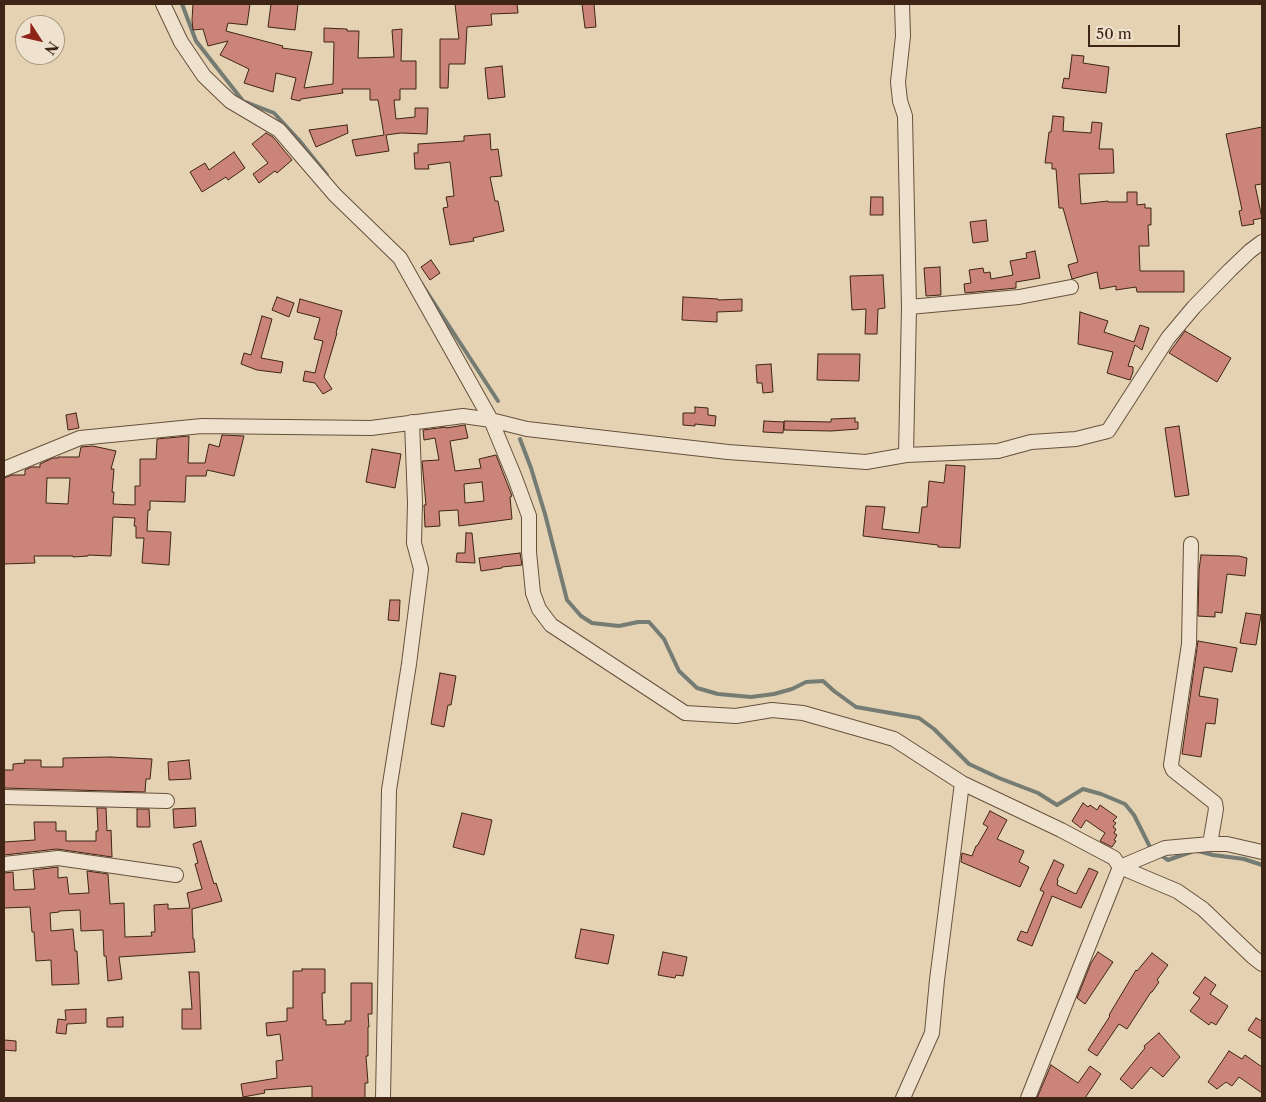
<!DOCTYPE html>
<html>
<head>
<meta charset="utf-8">
<style>
	body { margin:0 }
	#map { position:relative; width:1266px; height:1102px; overflow:hidden; background:#e5d2b3; font-family:"Libre Caslon Text",serif }
	canvas { display:block }
	.frame { position:absolute; inset:0; border:5px solid #3f2515; pointer-events:none }
	.north { position:absolute; left:15px; top:15px; width:50px; height:50px; box-sizing:border-box; background:#eee2ce; border:1px solid #a89684; border-radius:50%; rotate:125deg; font-size:14px; font-weight:700; line-height:20px; text-align:center; color:#3f2515 }
	.north::after { content:''; display:block; margin:auto; width:18px; height:22px; background:#8f2418; clip-path:polygon(50% 0,100% 100%,50% 72%,0 100%) }
	.scale { position:absolute; left:1088px; top:25px; width:92px; height:22px; box-sizing:border-box; border:2px solid #3f2515; border-top:0; padding-left:6px; font-size:15px; line-height:18px; white-space:nowrap; color:#3f2515; -webkit-text-stroke:4px #eee2ce; paint-order:stroke }
</style>
</head>
<body>
<div id="map">
<canvas width="1266" height="1102"></canvas>
<div class="frame"></div>
<div class="north">N</div>
<div class="scale">50 m</div>
</div>
<script>
const c = document.querySelector('canvas').getContext('2d');
c.lineJoin = 'round';
const shape = rows => new Path2D(rows.map(r => 'M' + r).join(''));
function stroke(path, color, width, dash) { c.strokeStyle = color; c.lineWidth = width; c.lineCap = dash ? 'butt' : 'round'; c.setLineDash(dash || []); c.stroke(path); }
function paint(path, color) { c.fillStyle = color; c.fill(path, 'evenodd'); }
const stream = shape([
	[182,4,196,41,243,101,274,113,299,140,327,175],
	[421,283,498,401],
	[520,439,531,468,545,514,567,600,581,616,592,623,619,626,638,622,649,622,664,639,679,671,697,688,718,694,751,697,774,694,792,689,806,682,823,681,834,691,856,707,919,718,934,729,969,764,999,778,1038,793,1057,805,1083,789,1101,794,1125,804,1134,815,1151,849,1154,850],
	[1198,851,1213,855,1244,859,1262,865],
	[1159,854,1168,860,1191,852]
]);
const building = shape([
	[193,4,250,4,247,25,228,23,226,31,283,46,282,48,312,52,304,88,333,84,334,42,324,42,324,28,347,29,347,31,359,31,358,58,394,57,392,30,402,29,401,61,416,61,416,89,400,89,400,100,394,100,396,119,415,117,415,108,428,108,427,134,401,133,386,135,389,151,356,156,352,140,384,135,378,100,370,100,370,89,342,89,343,93,301,99,300,101,291,99,296,78,276,73,273,92,244,83,249,69,220,55,228,41,208,46,203,29,193,30,192,20,193,4],
	[271,4,298,4,295,30,268,27,271,4],
	[455,4,517,4,518,13,491,14,492,25,467,27,465,64,449,64,448,88,440,88,440,39,459,39,455,4],
	[582,4,594,4,596,27,585,28,582,4],
	[1072,55,1084,56,1083,63,1109,67,1106,93,1062,88,1064,78,1069,79,1072,55],
	[502,66,505,97,488,99,485,68,502,66],
	[1053,116,1064,117,1063,131,1091,133,1092,122,1102,123,1099,149,1113,149,1114,173,1079,174,1081,204,1108,201,1108,202,1127,202,1127,192,1137,192,1137,205,1145,204,1145,208,1151,208,1151,225,1148,225,1149,246,1139,246,1140,271,1184,271,1184,292,1137,292,1136,287,1116,290,1116,286,1100,289,1097,272,1072,279,1068,265,1078,262,1063,208,1059,208,1056,169,1052,169,1052,163,1045,163,1049,132,1051,132,1053,116],
	[347,125,348,133,316,147,309,130,347,125],
	[1262,127,1262,184,1255,185,1262,218,1253,220,1254,224,1242,226,1239,211,1242,210,1226,134,1262,127],
	[266,133,273,137,292,160,277,173,275,171,259,183,253,174,268,163,252,144,266,133],
	[490,134,491,150,498,149,502,176,490,177,495,201,498,201,504,231,473,238,474,241,450,245,443,208,448,207,446,197,454,196,450,162,428,165,429,169,415,169,414,153,418,153,418,144,464,141,464,136,490,134],
	[234,152,245,168,228,180,226,177,202,192,190,172,205,163,209,170,234,152],
	[871,197,883,197,883,215,870,215,871,197],
	[986,220,988,241,973,243,970,222,986,220],
	[1035,251,1040,278,1016,282,1016,288,965,293,964,284,971,283,969,270,983,268,984,273,990,272,991,279,1013,275,1010,261,1027,258,1026,253,1035,251],
	[431,260,440,273,430,280,421,267,431,260],
	[940,267,941,295,926,296,924,268,940,267],
	[883,275,885,308,878,309,877,334,865,334,866,309,852,310,850,276,883,275],
	[277,297,294,303,289,317,272,310,277,297],
	[683,297,718,299,718,300,742,299,742,311,717,312,717,322,682,320,683,297],
	[300,299,342,311,336,333,337,333,324,377,332,389,323,394,315,383,303,381,305,371,315,373,323,341,314,339,320,318,297,312,300,299],
	[1080,312,1108,321,1104,332,1134,342,1140,325,1149,328,1142,350,1135,345,1128,366,1133,367,1133,372,1130,380,1107,373,1113,352,1078,344,1080,312],
	[262,316,272,319,261,358,283,362,281,373,257,370,241,364,244,353,251,355,262,316],
	[1185,331,1231,358,1217,382,1169,353,1185,331],
	[818,354,860,354,859,381,817,380,818,354],
	[771,364,773,392,763,393,762,383,757,383,756,365,771,364],
	[695,407,708,408,708,415,716,416,715,426,695,424,695,426,683,425,683,413,695,413,695,407],
	[76,413,79,428,68,430,66,415,76,413],
	[855,418,855,422,858,422,858,429,831,431,784,430,784,421,831,422,831,419,855,418],
	[764,421,784,422,783,433,763,432,764,421],
	[465,425,468,438,450,441,455,471,481,468,479,459,496,455,512,496,510,497,512,519,459,526,458,510,439,511,440,526,425,527,424,505,426,505,422,461,439,460,435,438,424,440,423,430,446,427,446,428,465,425],
	[482,482,484,501,465,503,464,484,482,482],
	[1179,426,1189,495,1175,497,1165,428,1179,426],
	[222,435,244,436,234,476,207,470,206,476,186,476,185,502,150,501,150,510,148,510,147,531,171,532,169,565,142,563,144,538,136,538,136,526,134,526,135,518,113,517,111,556,88,555,88,556,73,557,73,556,34,556,35,563,4,564,4,478,12,475,25,475,25,470,31,467,40,467,40,464,53,458,58,458,58,457,79,457,81,447,93,446,116,451,111,469,114,469,112,492,114,492,113,504,135,505,135,486,140,486,140,459,156,459,157,439,189,436,188,463,205,463,209,444,219,447,222,435],
	[47,478,70,478,68,504,46,503,47,478],
	[372,449,401,454,395,488,366,482,372,449],
	[946,465,965,466,960,548,938,547,938,545,863,536,866,506,885,507,882,529,919,533,922,507,927,507,929,481,944,483,946,465],
	[466,533,472,533,475,563,456,562,457,553,465,553,466,533],
	[520,553,522,565,502,567,502,568,481,571,479,558,520,553],
	[1201,555,1239,556,1247,558,1245,576,1227,574,1222,613,1215,612,1215,617,1198,616,1199,570,1201,555],
	[390,600,400,600,399,621,388,620,390,600],
	[1246,613,1261,615,1256,645,1240,643,1246,613],
	[1198,641,1237,648,1232,672,1204,667,1199,696,1218,699,1215,724,1206,723,1201,757,1182,754,1198,641],
	[440,673,456,676,451,705,448,705,444,727,431,724,440,673],
	[110,757,152,759,150,779,146,779,145,792,4,788,4,770,13,770,13,764,25,763,24,760,41,760,41,767,63,767,63,758,110,757],
	[189,760,191,779,169,780,168,762,189,760],
	[1083,803,1088,807,1090,805,1097,810,1100,805,1117,817,1113,821,1116,823,1113,827,1116,829,1114,833,1117,835,1114,840,1116,841,1112,847,1100,841,1105,833,1086,820,1081,828,1072,821,1083,803],
	[97,808,106,808,107,831,111,830,112,857,57,849,4,855,4,842,35,840,34,822,56,822,56,831,66,831,66,841,96,841,96,831,98,831,97,808],
	[195,808,196,826,174,828,173,809,195,808],
	[137,809,149,809,150,827,137,827,137,809],
	[990,811,1007,820,997,839,1024,851,1019,862,1029,867,1020,887,961,862,962,853,972,856,976,846,977,846,988,827,983,824,990,811],
	[462,813,492,820,484,855,453,847,462,813],
	[201,841,214,884,216,883,222,901,192,909,193,939,194,939,195,952,119,957,122,979,108,981,106,956,104,956,103,930,81,931,80,910,59,911,59,912,50,913,51,931,73,929,75,951,77,951,79,984,52,985,51,960,36,961,34,932,32,932,30,907,4,908,4,873,13,872,14,890,35,889,33,870,58,867,58,878,67,877,69,894,89,893,87,871,108,874,110,904,124,903,125,937,152,936,151,932,155,932,154,905,168,904,168,909,190,908,187,893,202,889,195,864,198,863,193,844,201,841],
	[1054,860,1064,865,1057,880,1058,880,1057,885,1076,894,1089,868,1098,872,1081,908,1052,896,1032,946,1017,940,1021,931,1027,933,1044,892,1040,890,1054,860],
	[581,929,614,935,608,964,575,958,581,929],
	[663,952,687,957,683,976,676,975,675,978,658,975,663,952],
	[1098,952,1113,962,1085,1004,1077,998,1091,963,1098,952],
	[1152,953,1168,965,1157,980,1159,982,1152,992,1151,992,1127,1029,1119,1024,1097,1056,1088,1050,1110,1016,1109,1015,1136,970,1137,971,1152,953],
	[302,969,325,969,325,993,322,993,323,1020,326,1020,326,1025,345,1024,345,1021,351,1021,351,983,372,983,372,1014,368,1014,369,1027,368,1027,368,1056,366,1056,368,1083,365,1083,365,1098,312,1098,312,1086,264,1090,265,1093,243,1097,241,1084,277,1078,276,1061,283,1060,280,1034,267,1036,266,1023,287,1021,287,1008,293,1008,293,971,302,971,302,969],
	[189,972,199,972,201,1029,182,1029,182,1009,192,1009,189,972],
	[1205,977,1216,985,1210,994,1228,1006,1216,1025,1211,1022,1209,1025,1190,1011,1200,998,1193,993,1205,977],
	[86,1009,86,1023,67,1024,66,1034,56,1033,58,1019,66,1020,65,1010,86,1009],
	[123,1017,123,1027,107,1027,107,1018,123,1017],
	[1256,1018,1262,1021,1262,1039,1248,1030,1256,1018],
	[1159,1033,1180,1057,1163,1077,1151,1067,1132,1089,1120,1079,1145,1048,1144,1046,1159,1033],
	[4,1040,16,1041,16,1051,4,1050,4,1040],
	[1229,1051,1242,1059,1245,1055,1262,1067,1262,1093,1239,1077,1232,1086,1226,1082,1217,1089,1208,1082,1229,1051],
	[1051,1065,1078,1083,1090,1066,1101,1074,1085,1098,1037,1098,1051,1065]
]);
const minor = shape([
	[163,4,181,42,204,76,230,101,279,130,335,195,400,258,491,420,515,478,529,516,529,552,533,593,539,609,551,625,685,713,736,716,772,710,803,713,894,739,962,783,1061,830,1114,858,1120,867,1177,891,1203,909,1253,957,1262,964],
	[902,4,903,36,898,82,900,101,905,116,909,307,906,455],
	[909,307,1019,297,1071,287],
	[4,469,80,438,202,426,371,428,463,416,491,420,527,429,728,452,866,462,906,455,998,451,1031,442,1076,439,1108,431,1168,338,1194,307,1230,270,1250,251,1262,242],
	[1191,544,1189,644,1171,765,1173,770,1178,774,1215,803,1216,809,1210,844],
	[4,797,167,801],
	[4,864,58,858,176,875],
	[383,1098,389,790,409,664,421,569,414,543,415,503,412,422],
	[903,1098,932,1033,937,980,962,783],
	[1028,1098,1120,867,1165,848,1210,844,1227,844,1262,852]
]);
stroke(stream, '#747c74', 4);
paint(building, '#cb8478');
stroke(building, '#3f2515', 1);
stroke(minor, '#68503c', 16);
stroke(minor, '#eee2ce', 14);
</script>
</body>
</html>
